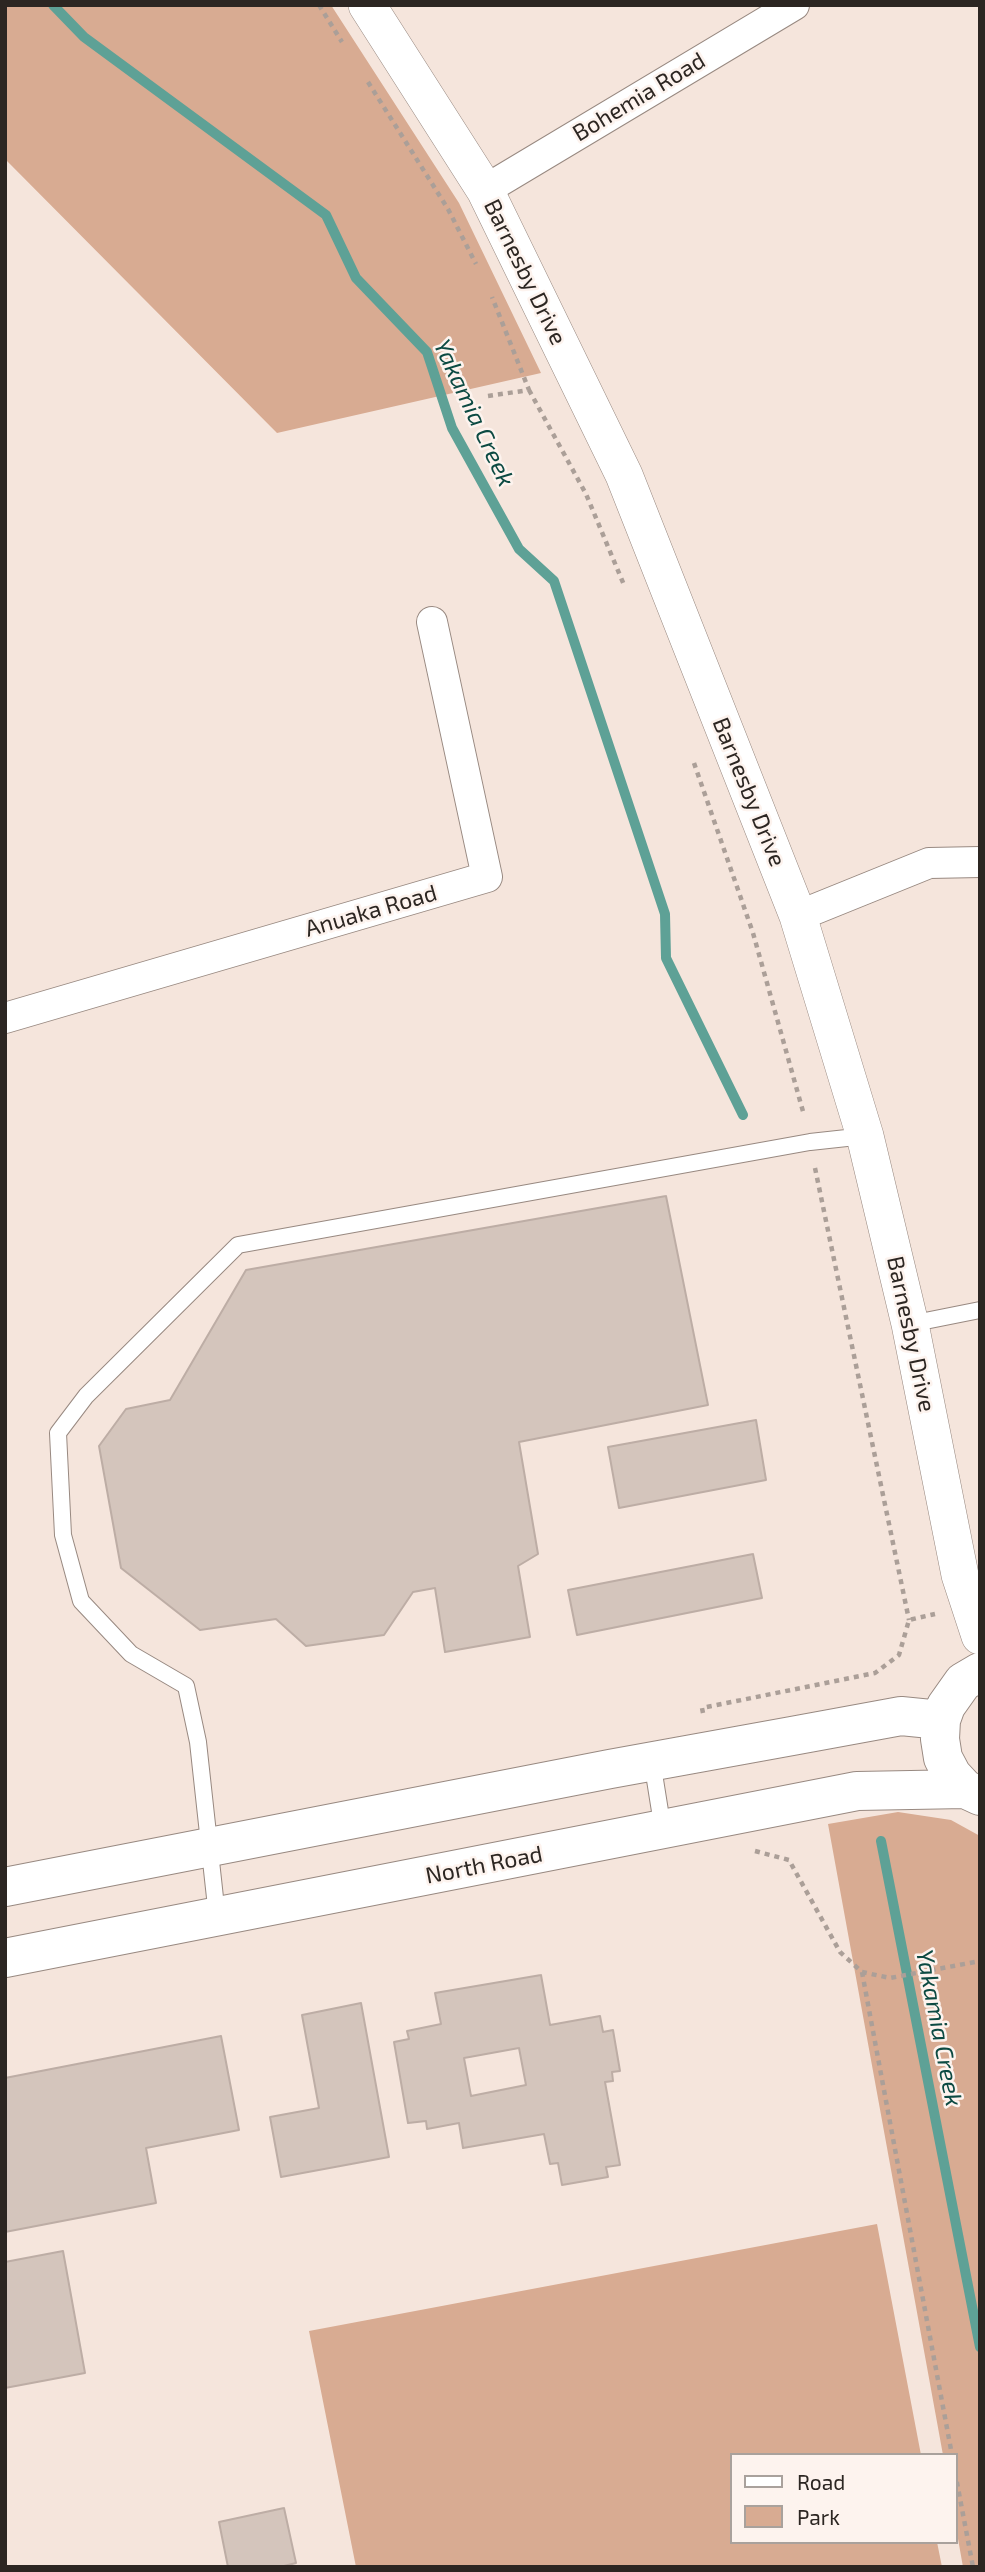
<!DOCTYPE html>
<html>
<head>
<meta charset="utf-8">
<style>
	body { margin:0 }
	#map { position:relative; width:985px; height:2572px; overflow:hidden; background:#f5e5dc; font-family:"Exo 2",sans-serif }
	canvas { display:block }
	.frame { position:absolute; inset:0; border:7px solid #2c2622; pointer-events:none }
	.legend { position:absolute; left:730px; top:2453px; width:228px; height:91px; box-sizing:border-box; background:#fdf3ee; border:2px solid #a9a19c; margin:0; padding:9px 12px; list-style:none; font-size:21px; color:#2c2622 }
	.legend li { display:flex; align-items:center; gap:14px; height:35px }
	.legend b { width:35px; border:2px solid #a9a19c }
</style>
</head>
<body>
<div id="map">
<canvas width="985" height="2572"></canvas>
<div class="frame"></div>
<ul class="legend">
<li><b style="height:9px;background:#fff"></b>Road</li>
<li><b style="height:19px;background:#d8ab92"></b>Park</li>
</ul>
</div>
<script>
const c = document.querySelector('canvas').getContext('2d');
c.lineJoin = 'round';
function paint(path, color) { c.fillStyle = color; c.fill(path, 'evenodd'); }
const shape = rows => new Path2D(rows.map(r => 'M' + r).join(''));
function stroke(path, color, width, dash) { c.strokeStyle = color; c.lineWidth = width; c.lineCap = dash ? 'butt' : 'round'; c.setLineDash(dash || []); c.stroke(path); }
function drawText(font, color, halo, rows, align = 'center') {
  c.font = font + ' "Exo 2",sans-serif'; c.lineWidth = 5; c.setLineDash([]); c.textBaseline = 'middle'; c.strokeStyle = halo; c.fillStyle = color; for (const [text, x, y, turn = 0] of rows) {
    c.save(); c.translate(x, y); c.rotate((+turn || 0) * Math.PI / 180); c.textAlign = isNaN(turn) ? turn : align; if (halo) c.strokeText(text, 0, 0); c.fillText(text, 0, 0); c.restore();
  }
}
const green = shape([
	[5,5,331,5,459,203,541,373,277,433,5,159],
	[898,1812,951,1820,980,1836,980,2567,963,2567,955,2522,955,2455,943,2455,828,1824],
	[877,2224,921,2455,731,2455,731,2542,937,2542,942,2567,356,2567,309,2331]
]);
const stream = shape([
	[53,5,84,37,326,215,356,278,427,352,452,428,519,549,554,581,665,914,666,958,743,1115],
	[881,1841,980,2347]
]);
const building = shape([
	[666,1196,708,1405,519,1442,538,1554,518,1566,530,1637,445,1652,435,1588,413,1592,384,1635,306,1646,276,1619,200,1630,121,1568,99,1446,126,1409,170,1400,246,1270,666,1196],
	[756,1420,766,1480,619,1508,608,1447,756,1420],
	[753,1554,762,1598,577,1635,568,1590,753,1554],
	[541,1975,550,2025,600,2016,603,2032,613,2030,620,2071,612,2072,613,2081,605,2082,620,2165,606,2167,608,2177,562,2185,558,2163,550,2164,544,2134,463,2148,459,2123,427,2129,426,2121,408,2123,394,2042,409,2039,407,2031,441,2024,435,1993,541,1975],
	[519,2048,526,2085,471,2096,464,2058,519,2048],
	[361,2003,389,2157,281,2177,270,2117,319,2108,302,2015,361,2003],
	[221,2036,239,2130,146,2148,156,2203,5,2232,5,2078,221,2036],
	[63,2251,85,2373,5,2388,5,2262,63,2251],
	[284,2508,296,2563,280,2567,228,2567,219,2522,284,2508]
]);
const path = shape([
	[319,5,342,42],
	[368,82,448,209,476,264],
	[529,390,586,494,624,585],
	[488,396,529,390,492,297],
	[694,763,753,933,804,1115],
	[815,1168,909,1620],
	[703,1713,702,1708,875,1673,899,1655,909,1620,935,1614],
	[755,1851,789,1860,840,1952,862,1972,890,1978,980,1961],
	[862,1972,952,2455],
	[955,2472,973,2567]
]);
const service = shape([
	[910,1324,980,1310],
	[652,1761,663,1830],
	[217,1916,198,1742,186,1686,131,1654,81,1601,63,1535,58,1433,86,1396,238,1245,810,1142,865,1136]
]);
const minor = shape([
	[485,190,794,5],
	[798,916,929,863,980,862],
	[5,1018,487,877,432,622]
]);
const tertiary = shape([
	[367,5,485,190,624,475,798,916,865,1136,910,1324,960,1575,980,1636]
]);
const primary = shape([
	[980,1672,963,1682,946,1706,941,1720,940,1739,943,1758,952,1775,965,1789,980,1796],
	[5,1887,610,1769,792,1736,901,1716,941,1720],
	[5,1958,857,1791,965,1789]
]);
const streetNames = [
	["Bohemia Road",639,97,-31],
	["Barnesby Drive",525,272,64],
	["Barnesby Drive",749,792,68],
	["Anuaka Road",371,911,-16],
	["Barnesby Drive",911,1334,78],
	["North Road",484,1865,-11]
];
const waterNames = [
	["Yakamia Creek",474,413,65],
	["Yakamia Creek",939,2028,79]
];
paint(green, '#d8ab92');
stroke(stream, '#5ea196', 10);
paint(building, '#d4c5bc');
stroke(building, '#bdada5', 2);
stroke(service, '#988981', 18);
stroke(minor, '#988981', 32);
stroke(tertiary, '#988981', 38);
stroke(primary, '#988981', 40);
stroke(path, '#ab9f98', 4.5, [5, 5]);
stroke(service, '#fff', 16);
stroke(minor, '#fff', 30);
stroke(tertiary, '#fff', 37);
stroke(primary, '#fff', 38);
drawText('23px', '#2c2622', '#fdf3ee', streetNames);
drawText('italic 24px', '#0c4a42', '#fdf3ee', waterNames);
</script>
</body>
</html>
